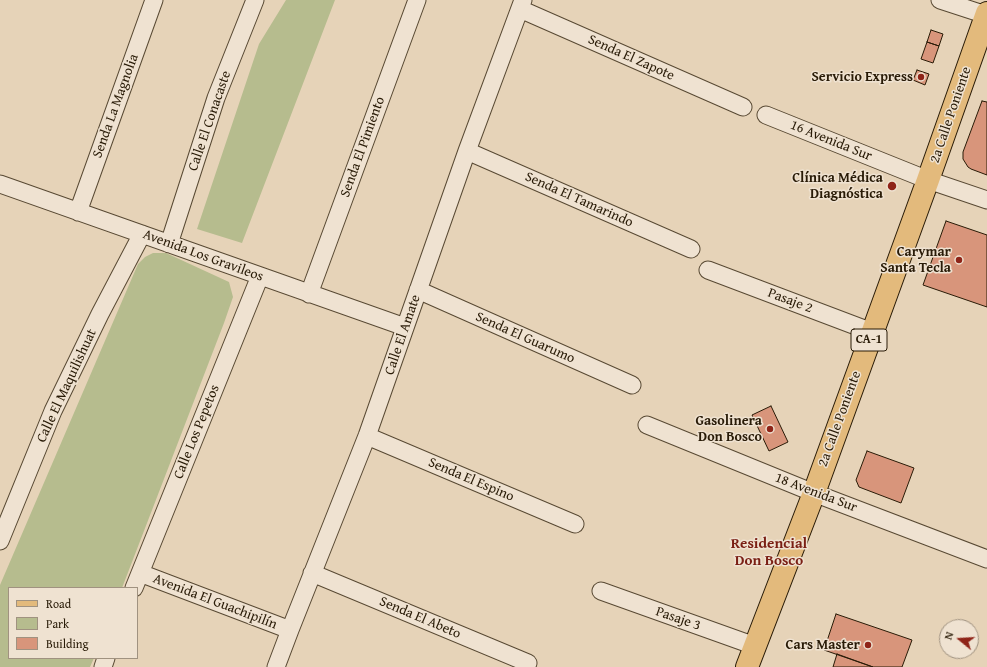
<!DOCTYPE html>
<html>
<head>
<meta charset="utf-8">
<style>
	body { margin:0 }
	#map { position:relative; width:987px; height:667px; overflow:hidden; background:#e6d3b8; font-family:"Gentium Book Plus",serif }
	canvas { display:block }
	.legend { position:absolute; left:8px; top:587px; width:130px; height:72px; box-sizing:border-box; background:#efe2d1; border:1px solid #a09280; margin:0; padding:5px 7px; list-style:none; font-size:12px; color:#291b07 }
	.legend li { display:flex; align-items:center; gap:8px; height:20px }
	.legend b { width:20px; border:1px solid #a09280 }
	.north { position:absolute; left:939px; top:619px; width:40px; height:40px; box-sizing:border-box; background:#efe2d1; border:1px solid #a09280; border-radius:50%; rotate:288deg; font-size:11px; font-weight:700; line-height:16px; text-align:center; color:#291b07 }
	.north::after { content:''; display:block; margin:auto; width:14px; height:18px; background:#8f2418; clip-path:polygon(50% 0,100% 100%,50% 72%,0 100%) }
</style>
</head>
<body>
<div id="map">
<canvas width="987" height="667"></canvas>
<ul class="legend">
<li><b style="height:5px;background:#e3ba7c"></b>Road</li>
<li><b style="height:11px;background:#b6bc8e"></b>Park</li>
<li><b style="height:11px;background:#d8957b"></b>Building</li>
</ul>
<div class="north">N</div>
</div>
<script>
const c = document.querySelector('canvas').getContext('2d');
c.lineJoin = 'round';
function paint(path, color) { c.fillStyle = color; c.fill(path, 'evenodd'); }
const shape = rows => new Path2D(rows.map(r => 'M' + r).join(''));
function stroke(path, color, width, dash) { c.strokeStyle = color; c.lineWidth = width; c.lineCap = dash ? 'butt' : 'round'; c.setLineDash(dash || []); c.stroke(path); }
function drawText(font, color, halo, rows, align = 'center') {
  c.font = font + ' "Gentium Book Plus",serif'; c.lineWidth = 3; c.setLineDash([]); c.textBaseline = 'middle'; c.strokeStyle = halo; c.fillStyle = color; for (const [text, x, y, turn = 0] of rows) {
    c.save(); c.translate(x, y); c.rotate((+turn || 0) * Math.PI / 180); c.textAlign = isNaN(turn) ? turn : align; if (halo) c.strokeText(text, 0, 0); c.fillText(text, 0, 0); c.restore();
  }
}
const green = shape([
	[286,0,335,0,242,243,197,229,259,44],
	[153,253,166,253,229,282,233,297,224,323,122,588,9,588,9,658,94,658,90,667,0,667,0,585,138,264,145,257]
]);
const building = shape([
	[931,30,943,34,939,46,927,42,931,30],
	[927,42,939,46,933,63,921,59,927,42],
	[917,70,929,74,925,85,913,80,917,70],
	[982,101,987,102,987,175,971,169,968,167,963,159,963,152,982,101],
	[946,221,987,235,987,307,923,285,946,221],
	[771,406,788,442,769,451,752,415,771,406],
	[867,451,914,468,901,503,859,487,856,480,867,451],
	[836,614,912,640,902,667,873,667,824,650,836,614],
	[837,654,873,667,833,667,837,654]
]);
const minor = shape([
	[940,0,986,15],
	[520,9,743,107],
	[766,115,928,180,987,200],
	[467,151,691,249],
	[0,184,405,327],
	[78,212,154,0],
	[169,244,216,98,255,0],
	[708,270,872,332],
	[418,290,632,385],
	[309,294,417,0],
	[647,425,814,493,987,559],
	[367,436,575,524],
	[0,541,53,411,100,314,142,234],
	[140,573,290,630],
	[312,573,528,663],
	[134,588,260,276],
	[601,591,755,646],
	[103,667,106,658],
	[276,667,290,630,367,436,467,151,523,0]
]);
const primary = shape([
	[747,667,814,493,928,180,987,13]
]);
const markers = [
	[921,77,4,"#8f2418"],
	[892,186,5,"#8f2418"],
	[959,260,4,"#8f2418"],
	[770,429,4,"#8f2418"],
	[868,645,4,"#8f2418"]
];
const shields = [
	[869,340,36]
];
const shieldNames = [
	["CA-1",869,340]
];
const streetNames = [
	["Senda El Zapote",631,58,24],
	["Senda La Magnolia",116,106,-70],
	["2a Calle Poniente",951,115,-71],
	["Calle El Conacaste",210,121,-71],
	["16 Avenida Sur",831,141,22],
	["Senda El Pimiento",363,147,-70],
	["Senda El Tamarindo",579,200,24],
	["Avenida Los Gravileos",203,256,20],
	["Pasaje 2",790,301,21],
	["Calle El Amate",403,335,-71],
	["Senda El Guarumo",525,338,24],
	["Calle El Maquilishuat",67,386,-65],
	["2a Calle Poniente",840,419,-70],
	["Calle Los Pepetos",197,432,-68],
	["Senda El Espino",471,480,23],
	["18 Avenida Sur",816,493,21],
	["Avenida El Guachipilín",215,602,21],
	["Senda El Abeto",420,618,23],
	["Pasaje 3",678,619,19]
];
const poiNames = [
	["Servicio Express",913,77],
	["Clínica Médica",883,178],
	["Diagnóstica",883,194],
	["Carymar",951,252],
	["Santa Tecla",951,268],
	["Gasolinera",762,421],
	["Don Bosco",762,437],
	["Cars Master",860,645]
];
const neighbourhoodNames = [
	["Residencial",769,544],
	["Don Bosco",769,561]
];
paint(green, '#b6bc8e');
paint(building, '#d8957b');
stroke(building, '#291b07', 1);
stroke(minor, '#584933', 19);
stroke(primary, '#291b07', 24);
stroke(minor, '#efe2d1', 17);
stroke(primary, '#e3ba7c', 22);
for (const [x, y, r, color] of markers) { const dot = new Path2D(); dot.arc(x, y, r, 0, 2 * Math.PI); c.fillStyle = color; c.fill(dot); stroke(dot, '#efe2d1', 1.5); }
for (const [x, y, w] of shields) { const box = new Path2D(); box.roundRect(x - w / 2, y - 11, w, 22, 3); c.fillStyle = '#efe2d1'; c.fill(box); stroke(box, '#291b07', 1); }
drawText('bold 13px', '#291b07', null, shieldNames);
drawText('14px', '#291b07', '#efe2d1', streetNames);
drawText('bold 14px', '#291b07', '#efe2d1', poiNames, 'right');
drawText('bold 15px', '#7a1f14', '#efe2d1', neighbourhoodNames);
</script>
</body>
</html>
